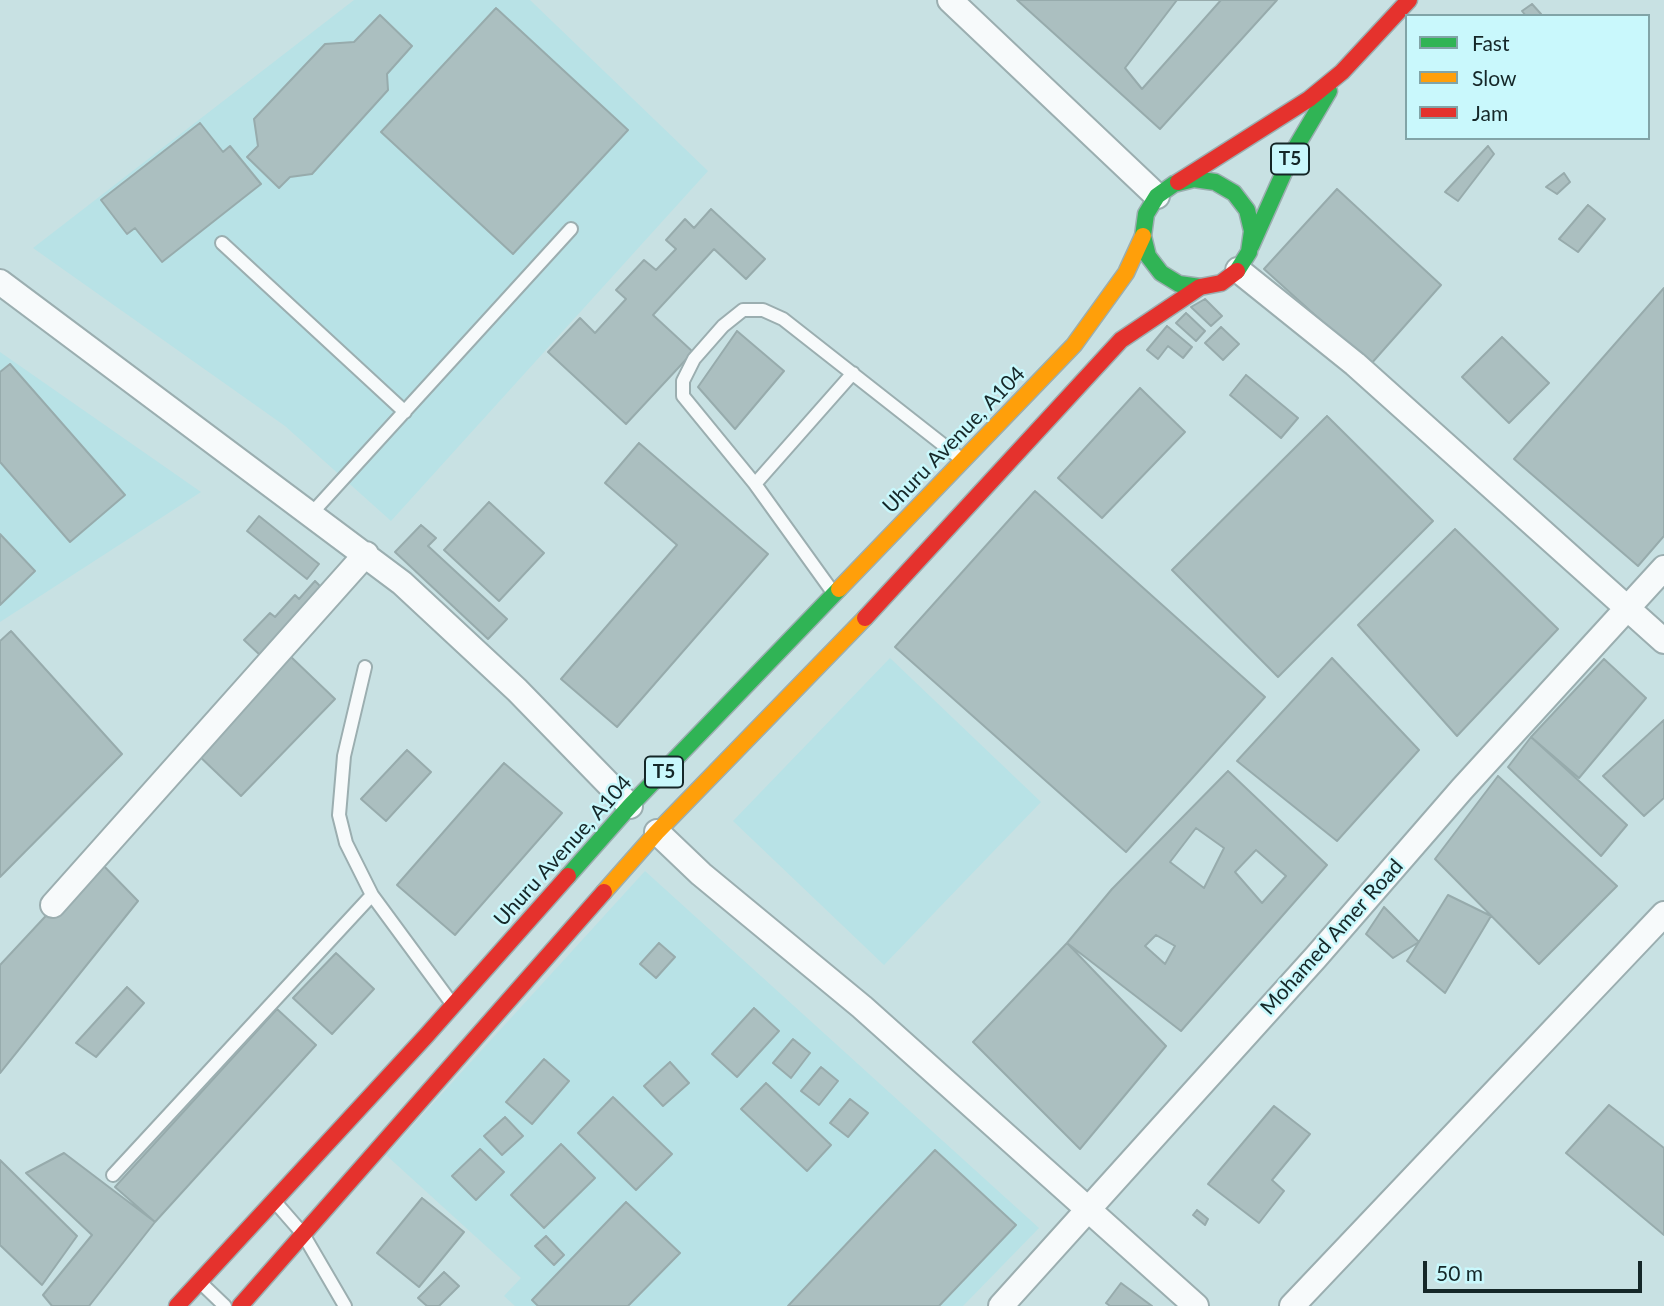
<!DOCTYPE html>
<html>
<head>
<meta charset="utf-8">
<style>
	body { margin:0 }
	#map { position:relative; width:1664px; height:1306px; overflow:hidden; background:#c8e1e3; font-family:Lato,sans-serif }
	canvas { display:block }
	.legend { position:absolute; left:1405px; top:14px; width:245px; height:126px; box-sizing:border-box; background:#c9f8fc; border:2px solid #81a4a7; margin:0; padding:9px 12px; list-style:none; font-size:21px; color:#152728 }
	.legend li { display:flex; align-items:center; gap:14px; height:35px }
	.legend b { width:35px; border:2px solid #81a4a7 }
	.scale { position:absolute; left:1423px; top:1261px; width:219px; height:32px; box-sizing:border-box; border:4px solid #152728; border-top:0; padding-left:9px; font-size:21px; line-height:24px; white-space:nowrap; color:#152728; -webkit-text-stroke:5px #c9f8fc; paint-order:stroke }
</style>
</head>
<body>
<div id="map">
<canvas width="1664" height="1306"></canvas>
<ul class="legend">
<li><b style="height:9px;background:#30b455"></b>Fast</li>
<li><b style="height:9px;background:#ff9f0a"></b>Slow</li>
<li><b style="height:9px;background:#e5322d"></b>Jam</li>
</ul>
<div class="scale">50 m</div>
</div>
<script>
const c = document.querySelector('canvas').getContext('2d');
c.lineJoin = 'round';
function paint(path, color) { c.fillStyle = color; c.fill(path, 'evenodd'); }
const shape = rows => new Path2D(rows.map(r => 'M' + r).join(''));
function stroke(path, color, width, dash) { c.strokeStyle = color; c.lineWidth = width; c.lineCap = dash ? 'butt' : 'round'; c.setLineDash(dash || []); c.stroke(path); }
function drawText(font, color, halo, rows, align = 'center') {
  c.font = font + ' Lato,sans-serif'; c.lineWidth = 5; c.setLineDash([]); c.textBaseline = 'middle'; c.strokeStyle = halo; c.fillStyle = color; for (const [text, x, y, turn = 0] of rows) {
    c.save(); c.translate(x, y); c.rotate((+turn || 0) * Math.PI / 180); c.textAlign = isNaN(turn) ? turn : align; if (halo) c.strokeText(text, 0, 0); c.fillText(text, 0, 0); c.restore();
  }
}
const built = shape([
	[354,0,530,0,708,171,391,521,285,426,33,248],
	[0,352,201,492,0,622],
	[890,658,1041,802,884,965,733,821],
	[645,871,1039,1228,963,1306,515,1306,504,1296,521,1278,386,1155]
]);
const building = shape([
	[1017,0,1277,0,1160,129,1017,0],
	[1177,0,1221,0,1142,89,1125,68,1177,0],
	[1532,4,1541,14,1538,16,1526,16,1522,11,1532,4],
	[496,8,628,130,513,254,381,132,496,8],
	[380,15,412,46,387,74,388,90,312,174,290,177,279,188,247,157,258,146,254,119,325,44,354,42,380,15],
	[200,123,223,152,230,146,261,184,162,262,135,228,127,234,101,200,200,123],
	[1488,146,1494,154,1458,201,1445,192,1488,146],
	[1564,173,1570,182,1557,194,1546,187,1564,173],
	[1337,189,1441,285,1370,365,1264,269,1337,189],
	[1588,205,1605,219,1578,252,1559,239,1588,205],
	[711,209,765,259,746,279,714,249,653,315,693,352,626,424,548,352,580,318,595,333,626,299,616,290,644,260,656,270,676,249,666,240,685,219,694,228,711,209],
	[1664,288,1664,536,1638,566,1514,459,1664,288],
	[1205,299,1222,316,1211,326,1191,307,1205,299],
	[1186,313,1205,331,1196,341,1176,323,1186,313],
	[1167,326,1192,347,1183,358,1168,346,1158,359,1147,350,1167,326],
	[1221,327,1239,344,1223,360,1205,343,1221,327],
	[737,331,784,371,735,429,698,387,737,331],
	[1502,337,1549,383,1509,423,1462,377,1502,337],
	[10,364,125,495,70,542,0,462,0,372,10,364],
	[1246,375,1298,418,1281,438,1230,395,1246,375],
	[1140,388,1185,432,1102,518,1058,478,1140,388],
	[1327,416,1433,521,1278,677,1172,570,1327,416],
	[639,443,768,554,617,727,561,679,677,545,605,483,639,443],
	[1035,491,1265,697,1126,852,895,647,1035,491],
	[489,502,544,553,499,601,444,550,489,502],
	[259,516,319,564,307,579,247,531,259,516],
	[421,525,436,538,428,546,507,619,488,639,395,552,421,525],
	[1455,529,1558,629,1457,736,1358,625,1455,529],
	[0,534,35,571,0,605,0,534],
	[315,581,323,589,261,656,244,640,270,613,275,617,295,595,299,599,315,581],
	[11,631,122,754,0,877,0,641,11,631],
	[290,656,335,699,241,796,196,753,290,656],
	[1332,658,1419,750,1337,841,1237,761,1332,658],
	[1604,659,1646,698,1579,778,1531,737,1604,659],
	[1664,720,1664,798,1644,816,1603,776,1664,720],
	[1531,737,1627,825,1601,856,1508,767,1531,737],
	[407,750,431,772,386,821,361,799,407,750],
	[504,763,562,813,455,935,397,885,504,763],
	[1228,771,1327,865,1181,1031,1067,943,1112,889,1228,771],
	[1498,776,1617,886,1539,964,1435,859,1498,776],
	[1196,828,1224,848,1204,888,1170,862,1196,828],
	[1256,850,1286,876,1262,903,1235,872,1256,850],
	[98,860,138,901,0,1073,0,965,98,860],
	[1448,895,1491,916,1445,993,1407,961,1448,895],
	[1384,907,1419,942,1393,958,1366,934,1384,907],
	[1156,935,1175,946,1165,964,1145,946,1156,935],
	[659,943,675,957,656,978,640,964,659,943],
	[1067,943,1166,1046,1080,1149,973,1042,1067,943],
	[336,953,374,989,332,1034,293,998,336,953],
	[127,987,144,1003,96,1057,76,1043,127,987],
	[754,1008,779,1031,737,1077,712,1054,754,1008],
	[277,1009,316,1045,155,1222,115,1187,277,1009],
	[793,1039,810,1053,791,1078,773,1063,793,1039],
	[544,1059,569,1081,532,1124,506,1102,544,1059],
	[670,1062,689,1083,663,1106,644,1086,670,1062],
	[821,1067,838,1081,819,1105,801,1091,821,1067],
	[766,1083,831,1145,807,1171,741,1109,766,1083],
	[613,1097,672,1154,636,1190,578,1133,613,1097],
	[850,1099,868,1113,848,1137,830,1123,850,1099],
	[1609,1105,1664,1148,1664,1235,1566,1153,1609,1105],
	[1274,1106,1310,1134,1272,1180,1284,1191,1259,1223,1208,1184,1274,1106],
	[505,1117,523,1136,502,1155,484,1136,505,1117],
	[561,1144,595,1178,544,1228,511,1195,561,1144],
	[480,1149,504,1172,476,1200,452,1176,480,1149],
	[935,1150,1016,1225,939,1306,788,1306,935,1150],
	[64,1153,155,1222,89,1306,52,1306,43,1295,92,1235,26,1173,64,1153],
	[0,1160,77,1236,42,1285,0,1245,0,1160],
	[422,1198,464,1232,419,1287,377,1253,422,1198],
	[626,1202,680,1253,628,1306,538,1306,532,1300,626,1202],
	[1197,1210,1208,1219,1205,1225,1193,1215,1197,1210],
	[546,1236,564,1255,554,1265,535,1246,546,1236],
	[444,1272,459,1286,439,1306,427,1306,418,1298,444,1272],
	[1121,1283,1152,1306,1110,1306,1106,1303,1121,1283]
]);
const lane = shape([
	[222,243,405,412],
	[755,484,853,373],
	[311,514,571,229],
	[832,591,755,484,683,396,683,381,694,359,723,326,743,310,763,310,783,319,960,458],
	[365,667,344,756,339,815,346,843,372,895,450,1001],
	[113,1175,372,895],
	[276,1203,303,1234,345,1306],
	[203,1285,225,1306]
]);
const street = shape([
	[950,0,1157,196],
	[1238,270,1355,364,1664,641],
	[0,282,402,583,517,690,630,806],
	[657,832,701,874,862,1007,1196,1306],
	[53,905,366,554],
	[1001,1306,1316,957,1462,789,1664,568],
	[1292,1306,1664,914]
]);
const fast = shape([
	[1251,246,1293,152,1329,91],
	[1200,287,1179,284,1161,273,1148,256,1143,236,1146,214,1157,196,1174,184,1194,179,1215,182,1234,193,1247,210,1252,231,1249,252,1237,271],
	[568,876,630,806,839,589]
]);
const slow = shape([
	[839,589,1074,345,1126,273,1143,236],
	[604,892,657,832,865,618]
]);
const jam = shape([
	[1178,182,1309,99,1342,72,1409,0],
	[865,618,1121,340,1200,287,1221,283,1237,271],
	[177,1306,426,1036,568,876],
	[240,1306,604,892]
]);
const shields = [
	[1290,159,38],
	[664,772,38]
];
const shieldNames = [
	["T5",1290,159],
	["T5",664,772]
];
const streetNames = [
	["Uhuru Avenue, A104",954,440,-46],
	["Uhuru Avenue, A104",563,851,-48],
	["Mohamed Amer Road",1332,937,-48]
];
paint(built, '#b8e2e6');
paint(building, '#abbfc0');
stroke(building, '#97abac', 2);
stroke(lane, '#9baeb0', 16);
stroke(street, '#9baeb0', 28);
stroke(fast, '#9baeb0', 19);
stroke(slow, '#9baeb0', 19);
stroke(jam, '#9baeb0', 19);
stroke(lane, '#f7fafb', 12);
stroke(street, '#f7fafb', 24);
stroke(fast, '#30b455', 16);
stroke(slow, '#ff9f0a', 16);
stroke(jam, '#e5322d', 16);
for (const [x, y, w] of shields) { const box = new Path2D(); box.roundRect(x - w / 2, y - 15.5, w, 31, 5); c.fillStyle = '#c9f8fc'; c.fill(box); stroke(box, '#152728', 2); }
drawText('bold 19px', '#152728', null, shieldNames);
drawText('21px', '#152728', '#c9f8fc', streetNames);
</script>
</body>
</html>
